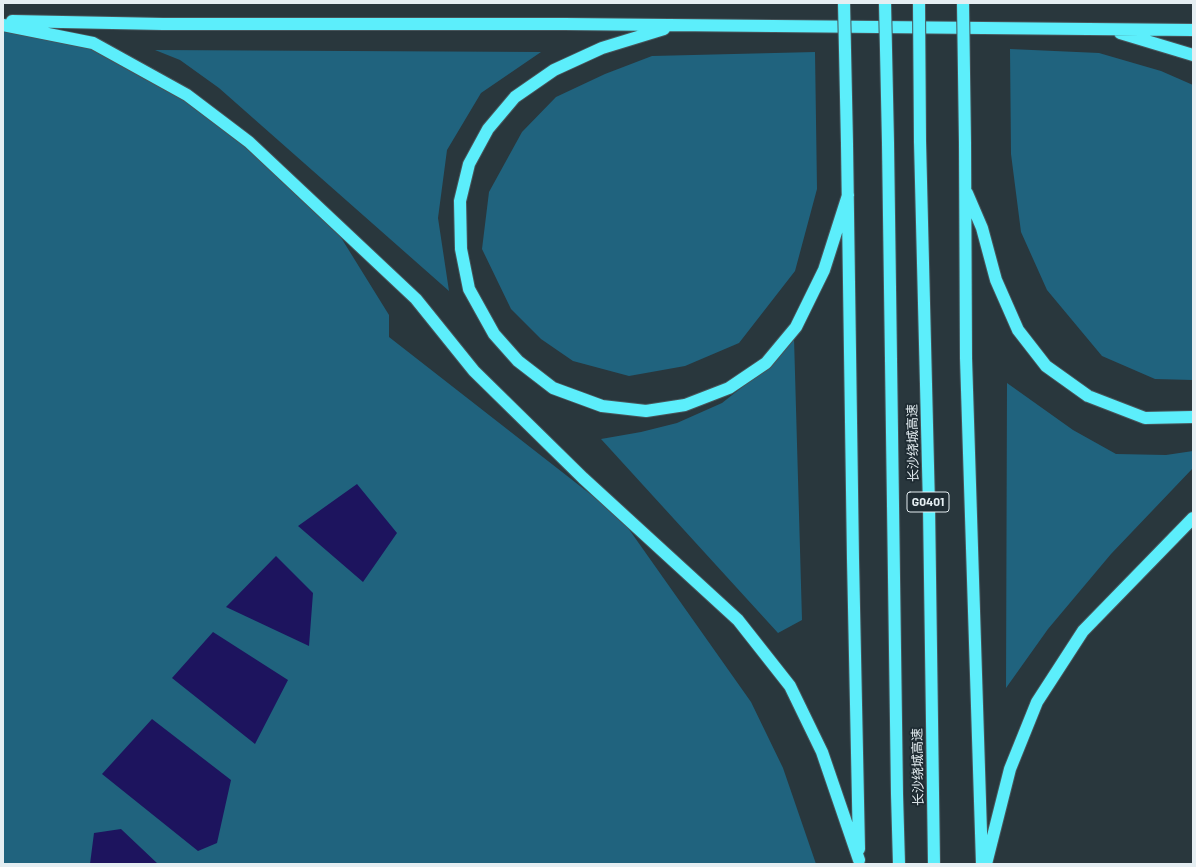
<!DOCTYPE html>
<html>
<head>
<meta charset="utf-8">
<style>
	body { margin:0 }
	#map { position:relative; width:1196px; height:867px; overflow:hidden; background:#29373d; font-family:Barlow,sans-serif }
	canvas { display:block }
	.frame { position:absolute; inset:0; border:4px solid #e5eef2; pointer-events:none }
</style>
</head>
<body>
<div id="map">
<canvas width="1196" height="867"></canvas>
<div class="frame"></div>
</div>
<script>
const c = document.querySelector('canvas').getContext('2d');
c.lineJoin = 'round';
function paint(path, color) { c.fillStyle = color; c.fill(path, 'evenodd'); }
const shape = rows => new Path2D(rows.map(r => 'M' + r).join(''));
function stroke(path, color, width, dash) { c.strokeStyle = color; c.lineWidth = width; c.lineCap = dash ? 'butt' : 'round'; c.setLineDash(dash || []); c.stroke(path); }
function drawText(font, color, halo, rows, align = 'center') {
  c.font = font + ' Barlow,"Noto Sans SC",sans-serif'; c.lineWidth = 4; c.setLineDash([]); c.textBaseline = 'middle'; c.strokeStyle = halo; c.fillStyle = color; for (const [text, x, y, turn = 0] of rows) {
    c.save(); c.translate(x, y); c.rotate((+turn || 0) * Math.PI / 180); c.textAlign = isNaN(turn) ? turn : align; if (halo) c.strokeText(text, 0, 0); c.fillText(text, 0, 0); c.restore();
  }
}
const green = shape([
	[3,25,93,43,187,95,327,215,389,315,389,337,621,518,751,702,783,768,816,864,3,864],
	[1010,49,1099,53,1161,71,1193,85,1193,380,1155,379,1102,356,1047,290,1021,232,1011,154],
	[155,50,541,52,481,93,447,150,438,218,449,291,219,88,180,60],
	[815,52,817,189,795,271,739,343,685,366,629,376,573,361,541,339,511,309,482,249,489,192,522,132,556,97,605,74,652,56],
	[794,338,802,620,778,633,601,439,641,432,677,423,722,403,760,373],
	[1007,383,1073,430,1116,454,1166,455,1193,451,1193,468,1111,554,1048,629,1006,688]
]);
const water = shape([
	[357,484,397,533,363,582,298,526],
	[276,556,313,593,309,646,226,607],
	[213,632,288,680,255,744,172,678],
	[152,719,231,780,217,843,198,851,102,774],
	[121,829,158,864,90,864,94,833]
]);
const highway = shape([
	[12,21,163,24,564,24,1193,30],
	[3,25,93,43,187,95,249,142,416,299,474,371,583,478,738,620,790,686,822,752,859,860],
	[664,29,602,48,554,70,515,97,488,129,469,164,460,201,461,249,469,289,494,334,518,361,553,388,602,406,646,411,685,405,729,388,766,363,796,327,824,270,848,195],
	[1120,33,1193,55],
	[920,141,929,506,934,864],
	[888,143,897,794,899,864],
	[965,143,966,358,982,864],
	[847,144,853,559,859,849],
	[967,193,982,228,996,280,1018,330,1046,366,1088,396,1145,418,1193,417],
	[986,864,1010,769,1037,702,1083,631,1193,518]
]);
const highwayBridge = shape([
	[844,3,847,144],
	[885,3,888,143],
	[919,3,920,141],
	[963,3,965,143]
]);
const shields = [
	[928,502,42]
];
const shieldNames = [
	["G0401",928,502]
];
const streetNames = [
	["长沙绕城高速",913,443,-91],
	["长沙绕城高速",918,767,-91]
];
paint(green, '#20637e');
paint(water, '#1d145e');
stroke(highway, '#47545a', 14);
stroke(highway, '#5ceefb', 12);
stroke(highwayBridge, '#47545a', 14, []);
stroke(highwayBridge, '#5ceefb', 12);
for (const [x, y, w] of shields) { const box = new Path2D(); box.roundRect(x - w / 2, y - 10, w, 20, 3); c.fillStyle = '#1f2c33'; c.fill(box); stroke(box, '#e5eef2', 1); }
drawText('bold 12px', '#e5eef2', null, shieldNames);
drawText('13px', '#e5eef2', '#1f2c33', streetNames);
</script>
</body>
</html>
